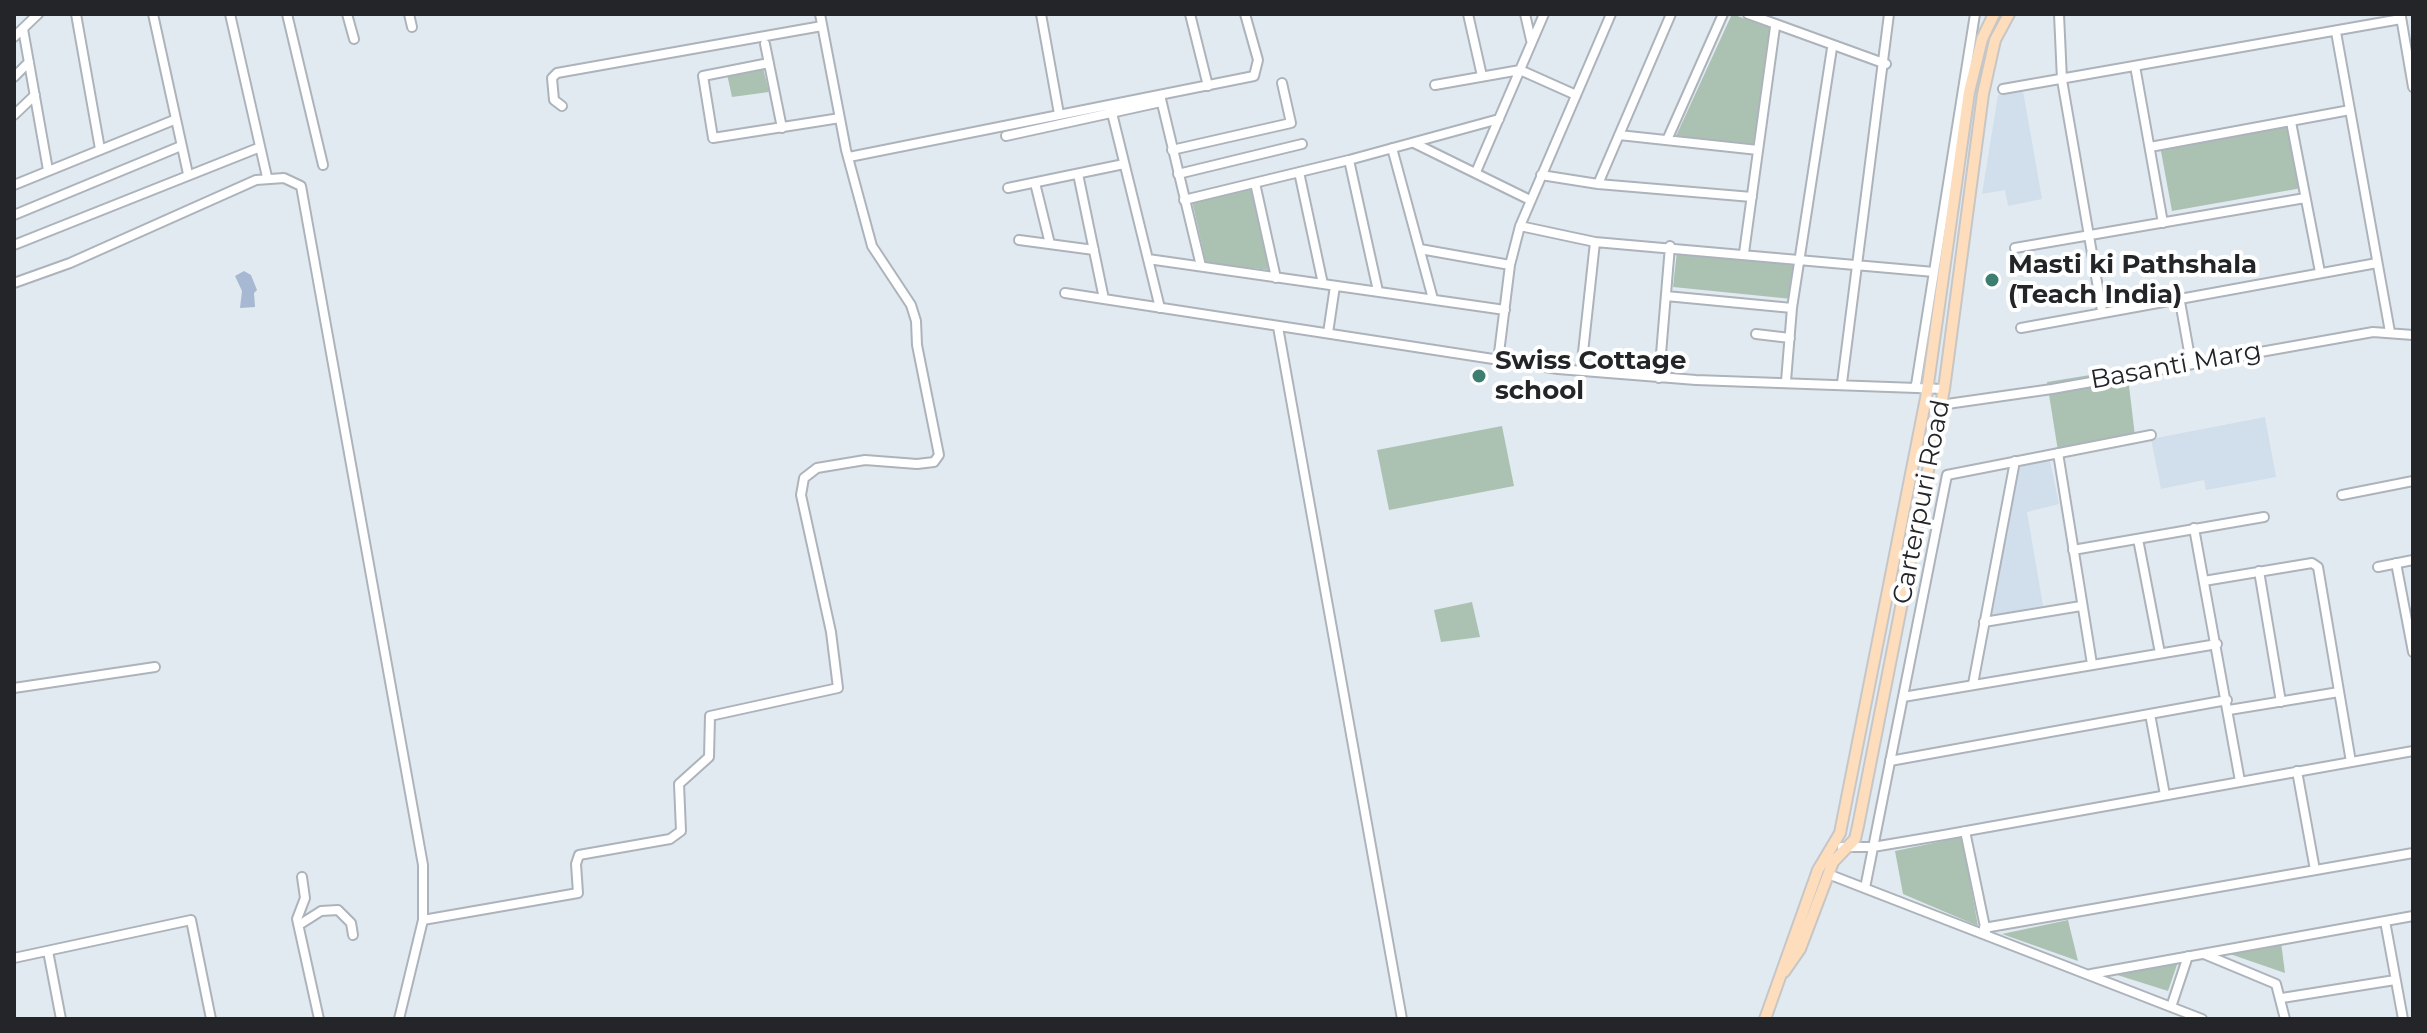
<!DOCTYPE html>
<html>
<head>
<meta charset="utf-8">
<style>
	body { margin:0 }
	#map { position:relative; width:2427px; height:1033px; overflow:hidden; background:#e2eaf1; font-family:Montserrat,sans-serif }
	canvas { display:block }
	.frame { position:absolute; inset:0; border:16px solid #232528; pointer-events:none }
</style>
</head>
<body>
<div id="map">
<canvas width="2427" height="1033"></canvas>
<div class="frame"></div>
</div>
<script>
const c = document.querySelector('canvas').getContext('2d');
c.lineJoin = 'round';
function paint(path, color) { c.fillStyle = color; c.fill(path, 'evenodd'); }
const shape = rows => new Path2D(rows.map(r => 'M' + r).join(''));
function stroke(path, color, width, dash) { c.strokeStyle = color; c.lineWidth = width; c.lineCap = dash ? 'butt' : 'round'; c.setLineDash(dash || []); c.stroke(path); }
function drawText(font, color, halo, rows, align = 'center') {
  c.font = font + ' Montserrat,sans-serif'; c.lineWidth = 8; c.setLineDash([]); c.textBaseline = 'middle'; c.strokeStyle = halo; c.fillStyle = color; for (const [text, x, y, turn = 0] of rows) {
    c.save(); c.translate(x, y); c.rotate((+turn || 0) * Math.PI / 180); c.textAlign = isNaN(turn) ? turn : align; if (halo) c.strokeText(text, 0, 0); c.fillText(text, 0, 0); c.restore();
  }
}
const built = shape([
	[2023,91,2042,199,2008,206,2005,190,1982,194,1998,95],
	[2265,417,2276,477,2206,490,2204,480,2161,489,2151,439],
	[2049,456,2059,504,2027,512,2043,606,1992,615,2020,461]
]);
const green = shape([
	[1732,14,1770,28,1754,145,1676,136],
	[763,68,769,92,732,97,727,74],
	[2291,124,2302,188,2172,211,2160,146],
	[1253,187,1269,270,1206,263,1192,201],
	[1677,251,1796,264,1792,299,1673,287],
	[2127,369,2135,436,2058,451,2047,382],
	[1502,426,1514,486,1389,510,1377,450],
	[1472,602,1480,637,1441,642,1434,610],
	[1962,837,1978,926,1903,894,1895,851],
	[2068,920,2078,961,2002,934],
	[2281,942,2285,973,2227,953],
	[2179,959,2168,991,2111,973]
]);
const water = shape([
	[244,271,251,275,257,290,254,293,255,307,240,308,242,291,235,276]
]);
const minor = shape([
	[76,14,100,149],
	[153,14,188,174],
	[230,14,267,177],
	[287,14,323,165],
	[347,14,354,39],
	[409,14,412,27],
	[1041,14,1059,114],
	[1190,14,1208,86],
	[1468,14,1482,76],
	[1525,14,1531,40],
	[1748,14,1886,64],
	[2059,14,2062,80,2102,311],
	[2401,17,2413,87],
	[23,29,48,170],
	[2336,32,2390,332],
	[14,37,38,14],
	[765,44,782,128],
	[769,63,703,76,713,138,840,118],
	[2135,66,2163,223],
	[14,77,29,62],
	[1435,85,1520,70,1576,95],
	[2003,89,2401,19],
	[1160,95,1201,266],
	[1110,105,1160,308],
	[562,106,554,100,552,78,557,73,822,26],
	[14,115,35,95],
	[2291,122,2320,272],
	[1619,135,1758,150],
	[1006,136,1161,102],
	[1667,140,1723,14],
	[1414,143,1530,200],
	[2150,147,2350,110],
	[1392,148,1433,299],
	[1172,150,1291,123,1282,83],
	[849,157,1254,76,1258,60,1245,14],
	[1349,160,1378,291],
	[1299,172,1323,284],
	[1476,172,1544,14],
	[1078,174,1104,299],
	[1178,174,1302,144],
	[1541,175,1598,184,1752,197],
	[1035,183,1050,244],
	[1255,183,1276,278],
	[1598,184,1671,14],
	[14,185,174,120],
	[1008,188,1124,164],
	[1184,200,1349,160,1499,119],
	[14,215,181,146],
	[1520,226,1595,242,1934,272],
	[1019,240,1094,250],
	[14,245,258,148],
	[2015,248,2305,198],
	[1420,249,1510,265],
	[1744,253,1775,27],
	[1148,259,1505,310],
	[14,283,70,263,256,180,284,178,301,186,423,865,423,920,399,1019],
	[1065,293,1558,369,1696,380,1944,389],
	[1666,296,1792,308],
	[2179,296,2191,363],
	[1278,327,1402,1019],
	[2021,328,2377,263],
	[1328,333,1335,286],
	[1756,334,1790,338],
	[1498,361,1510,265,1520,226,1611,14],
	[1581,371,1595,242],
	[1659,378,1670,246],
	[1786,381,1792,308,1832,48],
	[1842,383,1889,14],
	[1916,385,1975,14],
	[1925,404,1940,405,2052,389,2373,332,2413,335],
	[2058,453,2092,664],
	[2342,495,2413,481],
	[2194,528,2240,781],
	[2138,539,2160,653],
	[2073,550,2264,517],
	[2396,563,2413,652],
	[2378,567,2413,560],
	[2259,571,2281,702],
	[2204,581,2312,563,2318,567,2351,762],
	[1984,622,2081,606],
	[1973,684,2015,461],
	[14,688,155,667],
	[1903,697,2217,644],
	[2229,710,2339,692],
	[2150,714,2165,795],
	[1890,761,2227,700],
	[2297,771,2315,870],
	[1965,831,1986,932],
	[1842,847,1873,847,1944,835,2413,751],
	[1828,874,2202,1019],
	[302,877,305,898,297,919,319,1019],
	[1865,888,1947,475,2151,435],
	[423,920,578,893,576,864,579,855,670,839,681,831,679,784,709,757,710,716,838,688,831,632,801,495,804,478,817,468,865,460,917,464,934,462,939,455,917,345,916,321,911,305,872,246,846,150,820,14],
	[2385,921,2403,1019],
	[299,925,321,911,338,910,351,923,353,935],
	[1984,928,2413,853],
	[48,951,61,1019],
	[2204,954,2276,984,2285,1019],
	[14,958,191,920,211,1019],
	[2091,974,2413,916],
	[2282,998,2395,980],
	[2171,1007,2188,956]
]);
const major = shape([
	[1784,972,1800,949,1833,862,1855,839,1858,826,1944,389,1983,94,1995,40,2009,14],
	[1765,1019,1818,870,1840,833,1926,398,1969,92,1982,39,1994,14]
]);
const markers = [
	[1992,280,8,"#3c7e70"],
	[1479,376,8,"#3c7e70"]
];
const poiNames = [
	["Masti ki Pathshala",2008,265],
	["(Teach India)",2008,295],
	["Swiss Cottage",1495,361],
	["school",1495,391]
];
const streetNames = [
	["Basanti Marg",2176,366,-10],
	["Carterpuri Road",1922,502,-79]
];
paint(built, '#d1deeb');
paint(green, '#abc2b3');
paint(water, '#a7b8d2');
stroke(minor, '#adb3bb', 12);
stroke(major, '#c6c6c7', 14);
stroke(minor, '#fff', 8);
stroke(major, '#fdddbb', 10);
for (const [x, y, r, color] of markers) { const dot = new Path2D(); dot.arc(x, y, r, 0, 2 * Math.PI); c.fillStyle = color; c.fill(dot); stroke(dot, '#fff', 3); }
drawText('bold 26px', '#232528', '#fff', poiNames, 'left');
drawText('26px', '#232528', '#fff', streetNames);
</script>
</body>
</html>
